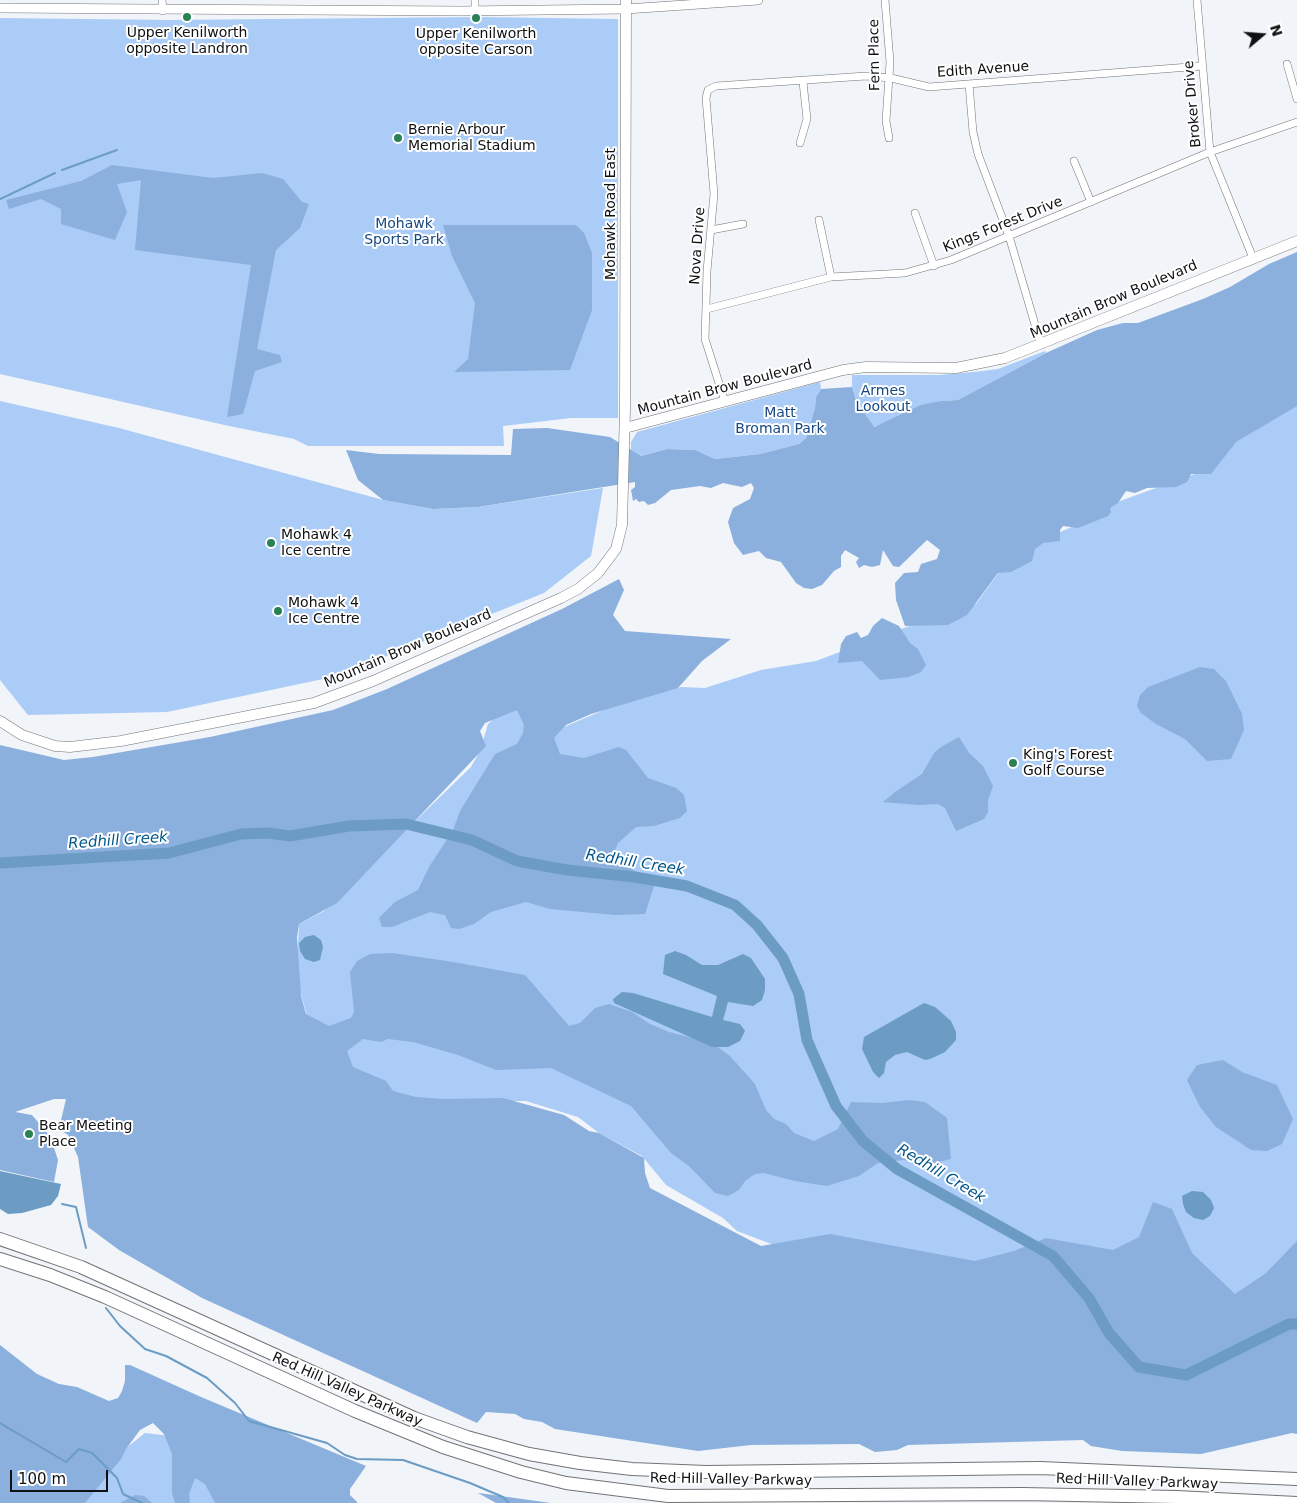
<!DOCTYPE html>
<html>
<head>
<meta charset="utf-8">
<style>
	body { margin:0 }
	#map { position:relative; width:1297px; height:1503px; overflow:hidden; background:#f1f4f8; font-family:"DejaVu Sans",sans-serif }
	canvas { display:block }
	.north { position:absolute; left:1237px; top:10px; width:50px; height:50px; -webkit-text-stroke:4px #fff; paint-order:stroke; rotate:72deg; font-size:14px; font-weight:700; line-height:20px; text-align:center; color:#0f1011 }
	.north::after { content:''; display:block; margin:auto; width:18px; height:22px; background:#0f1011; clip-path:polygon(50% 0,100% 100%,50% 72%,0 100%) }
	.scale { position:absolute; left:10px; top:1470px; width:98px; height:22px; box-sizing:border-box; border:2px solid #0f1011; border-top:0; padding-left:6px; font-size:15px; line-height:18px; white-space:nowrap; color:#0f1011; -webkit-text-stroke:4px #fff; paint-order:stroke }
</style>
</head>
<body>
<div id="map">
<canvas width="1297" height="1503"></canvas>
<div class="north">N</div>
<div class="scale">100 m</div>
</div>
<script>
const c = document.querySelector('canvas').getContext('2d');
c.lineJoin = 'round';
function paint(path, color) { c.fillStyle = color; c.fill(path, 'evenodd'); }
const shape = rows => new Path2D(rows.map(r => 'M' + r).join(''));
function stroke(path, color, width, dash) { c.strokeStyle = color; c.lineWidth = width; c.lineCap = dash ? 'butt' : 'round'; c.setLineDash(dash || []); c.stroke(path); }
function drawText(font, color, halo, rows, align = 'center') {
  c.font = font + ' "DejaVu Sans",sans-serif'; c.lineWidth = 4; c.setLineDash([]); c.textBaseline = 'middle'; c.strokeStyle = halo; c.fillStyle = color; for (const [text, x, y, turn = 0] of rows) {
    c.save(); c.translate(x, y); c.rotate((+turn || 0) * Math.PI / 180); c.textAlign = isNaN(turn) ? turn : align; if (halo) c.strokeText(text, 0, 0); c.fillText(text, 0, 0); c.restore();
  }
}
const green = shape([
	[479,17,618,19,618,418,571,418,503,426,504,446,308,446,294,439,229,426,0,374,0,18,170,20],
	[1045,351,1046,353,958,400,941,401,873,427,857,401,852,387,852,375,939,375,974,372,998,369],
	[1297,373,1297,1290,1228,1295,774,1245,737,1231,723,1218,666,1185,642,1156,599,1133,578,1117,526,1101,444,1101,379,1096,310,1026,296,977,299,924,324,911,354,875,383,847,412,824,471,767,480,751,488,724,501,711,532,702,557,730,618,704,681,687,705,688,761,670,816,661,898,630,976,604,1000,571,1051,536,1097,516,1120,501,1195,474],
	[820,382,821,389,816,397,815,408,806,438,799,444,760,454,715,459,695,450,667,449,640,456,631,451,631,442,637,432],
	[0,401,119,428,383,500,433,509,478,507,603,488,591,556,544,593,337,676,167,712,28,715,0,680],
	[145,1433,171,1436,279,1503,57,1503]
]);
const forest = shape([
	[112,165,213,178,262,173,283,179,302,202,309,204,300,228,276,250,257,349,280,355,282,362,255,371,243,414,227,417,251,265,135,250,141,180,117,184,127,212,115,240,61,224,61,209,41,199,9,209,6,200,81,181],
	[443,225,576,225,584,233,592,253,592,310,570,370,454,372,468,359,475,303,452,256],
	[1297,252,1297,406,1236,442,1211,474,1191,474,1187,482,1176,487,1147,488,1135,493,1126,491,1118,503,1110,508,1111,512,1108,516,1078,528,1063,526,1060,530,1060,541,1043,543,1035,549,1032,561,1011,572,998,573,967,615,948,625,905,626,896,600,895,583,904,573,918,572,921,564,937,559,940,550,927,540,899,567,893,566,883,550,880,565,872,567,864,565,859,568,856,562,859,558,845,550,841,556,841,567,834,571,822,585,812,589,804,588,796,583,781,562,766,558,759,551,743,555,734,543,728,522,733,508,750,499,754,488,751,483,742,487,723,483,711,488,700,486,671,490,655,503,648,505,644,501,639,502,636,499,633,501,631,490,635,487,635,482,478,507,433,509,383,500,358,480,346,450,379,454,511,455,513,429,547,428,610,437,641,456,667,449,695,450,715,459,760,454,799,444,806,438,815,408,816,397,821,389,852,387,857,402,874,427,921,405,941,401,958,400,1046,353,1097,330,1123,323,1138,323,1203,299,1230,287,1269,264],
	[619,579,624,590,613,615,625,631,731,639,702,661,678,688,591,714,566,725,554,738,560,754,584,758,619,747,626,750,648,778,676,788,684,795,687,811,680,818,654,826,636,827,618,843,613,855,640,875,656,880,645,914,615,915,550,909,526,902,491,912,474,924,459,929,451,928,445,915,430,912,392,927,382,927,379,918,395,902,418,890,429,867,453,830,460,811,495,754,517,744,523,733,524,725,517,710,485,723,480,731,486,746,337,903,299,924,297,937,301,996,306,1014,329,1026,351,1018,354,1012,350,972,357,961,370,954,392,953,453,962,525,975,569,1026,580,1023,595,1008,609,1004,632,1012,650,1024,669,1032,712,1043,730,1056,755,1084,766,1110,774,1119,786,1124,794,1133,814,1141,838,1129,851,1102,882,1103,909,1100,925,1102,947,1118,951,1159,930,1164,903,1160,878,1163,859,1176,827,1186,795,1181,764,1173,755,1174,745,1181,739,1190,728,1196,715,1193,689,1166,671,1153,631,1106,551,1068,496,1070,458,1055,413,1042,388,1039,381,1042,363,1039,347,1051,353,1067,386,1081,393,1091,416,1097,443,1099,503,1098,564,1115,589,1131,599,1133,644,1158,645,1173,650,1188,761,1246,830,1234,975,1261,1014,1251,1046,1238,1113,1250,1139,1237,1153,1202,1172,1209,1192,1253,1235,1294,1266,1273,1297,1241,1297,1434,1292,1433,1201,1454,1122,1451,1091,1446,1083,1440,908,1445,897,1450,875,1452,859,1444,751,1445,698,1451,555,1429,542,1422,524,1419,515,1414,486,1412,477,1423,202,1298,119,1250,88,1227,78,1157,68,1135,59,1129,66,1099,54,1099,15,1112,32,1115,50,1136,58,1160,54,1182,0,1170,0,745,64,760,93,757,210,737,333,710,387,689,562,609],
	[882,618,899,626,910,643,918,649,926,665,921,672,909,677,880,680,862,661,838,663,841,644,846,636,857,632,861,638,868,635,873,626],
	[1200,667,1214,669,1226,681,1242,714,1244,730,1231,759,1207,761,1185,739,1156,724,1141,713,1137,706,1140,695,1148,687],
	[959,737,969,753,983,766,993,786,988,800,988,812,984,819,956,831,945,808,938,804,918,805,883,802,895,792,922,774,934,753,941,747],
	[1223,1060,1242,1072,1277,1085,1293,1119,1282,1144,1267,1151,1251,1150,1216,1127,1200,1107,1187,1080,1197,1065],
	[0,1345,37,1374,59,1384,77,1387,109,1401,118,1398,122,1391,125,1381,125,1365,130,1365,201,1397,366,1466,350,1489,350,1495,358,1503,215,1503,205,1484,195,1478,189,1494,190,1503,175,1503,172,1493,172,1454,164,1434,153,1423,140,1430,126,1449,121,1459,85,1503,0,1503],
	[478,1493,479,1493,551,1503,496,1503],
	[135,1495,144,1496,152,1503,120,1503]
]);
const water = shape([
	[314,935,321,940,323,947,320,960,314,962,305,959,300,951,299,943,305,937],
	[675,951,686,955,702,965,718,965,743,954,751,958,765,979,765,990,762,1000,753,1006,728,1002,723,1020,740,1024,745,1031,740,1041,728,1047,712,1047,614,1003,613,999,622,992,633,993,712,1017,717,996,663,974,665,955],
	[924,1003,935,1007,951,1021,956,1032,956,1040,945,1052,930,1059,925,1060,907,1052,895,1055,886,1062,884,1073,879,1078,873,1072,862,1049,864,1037],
	[0,1171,61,1184,58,1196,51,1205,22,1213,8,1214,0,1209],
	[1192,1191,1203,1192,1211,1200,1214,1208,1210,1216,1203,1220,1194,1218,1186,1212,1183,1204,1182,1196]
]);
const stream = shape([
	[62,170,117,150],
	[0,199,55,173],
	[62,1204,76,1207,86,1248],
	[106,1308,120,1326,145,1349,166,1356,207,1378,235,1403,249,1421,327,1443,345,1455,357,1459,403,1460,470,1483,503,1497,509,1503],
	[0,1423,66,1462,79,1449,92,1453,117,1478,123,1494,142,1503]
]);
const river = shape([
	[0,863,169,853,241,834,268,833,290,836,349,826,406,824,472,840,517,861,567,870,635,877,687,886,735,905,757,925,783,958,799,994,807,1040,836,1106,863,1141,897,1169,1053,1256,1089,1298,1109,1333,1139,1367,1186,1375,1289,1324,1297,1324]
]);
const minor = shape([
	[162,0,163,11],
	[885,0,890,62,886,121,889,138],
	[1197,0,1210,152,1253,258],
	[475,11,475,0],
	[1287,64,1297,99],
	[969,84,973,132,978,154,1009,236,1041,345],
	[800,143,807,119,803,82],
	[1074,161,1091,202],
	[915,213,934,266],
	[819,220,831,277],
	[711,230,743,224],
	[707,309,831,277,905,273,951,260,1210,152,1297,122],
	[725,402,705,339,707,271,714,194,706,98,708,90,716,86,866,76,891,78,929,87,1202,66]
]);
const tertiary = shape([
	[0,8,461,11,626,9,758,0]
]);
const secondary = shape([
	[625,428,843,370,866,367,956,368,1005,358,1297,241],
	[0,721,22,735,55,746,70,747,121,741,314,703,373,681,561,598,578,589,598,573,616,549,622,525,625,409,626,0]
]);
const motorway = shape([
	[0,1239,81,1267,414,1418,467,1437,529,1454,580,1463,632,1469,706,1472,1040,1468,1297,1479],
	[0,1259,50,1275,105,1297,355,1411,443,1447,521,1472,566,1483,668,1496,1023,1494,1176,1497,1297,1503]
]);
const markers = [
	[187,17,5,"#298155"],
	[476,18,5,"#298155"],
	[398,138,5,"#298155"],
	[271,543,5,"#298155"],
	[278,611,5,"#298155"],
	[1013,763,5,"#298155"],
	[29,1134,5,"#298155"]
];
const poiNames = [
	["Upper Kenilworth",187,33,"center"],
	["opposite Landron",187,49,"center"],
	["Upper Kenilworth",476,34,"center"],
	["opposite Carson",476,50,"center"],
	["Bernie Arbour",408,130],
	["Memorial Stadium",408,146],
	["Mohawk 4",281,535],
	["Ice centre",281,551],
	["Mohawk 4",288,603],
	["Ice Centre",288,619],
	["King's Forest",1023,755],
	["Golf Course",1023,771],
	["Bear Meeting",39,1126],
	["Place",39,1142]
];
const streetNames = [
	["Fern Place",875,55,-91],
	["Edith Avenue",983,70,-4],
	["Broker Drive",1193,104,-95],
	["Mohawk Road East",611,214,-90],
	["Kings Forest Drive",1003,225,-22],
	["Nova Drive",698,246,-86],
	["Mountain Brow Boulevard",1114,300,-23],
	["Mountain Brow Boulevard",725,388,-15],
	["Mountain Brow Boulevard",408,649,-23],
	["Red Hill Valley Parkway",347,1390,24],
	["Red Hill Valley Parkway",731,1480,1],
	["Red Hill Valley Parkway",1137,1482,2]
];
const parkNames = [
	["Mohawk",404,224],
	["Sports Park",404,240],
	["Armes",883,391],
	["Lookout",883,407],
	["Matt",780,413],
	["Broman Park",780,429]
];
const waterNames = [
	["Redhill Creek",118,841,-4],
	["Redhill Creek",635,863,9],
	["Redhill Creek",941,1174,31]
];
paint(green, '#aaccf6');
paint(forest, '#8bb0de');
paint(water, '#6c9cc3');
stroke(stream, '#6c9cc3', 2);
stroke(river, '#6c9cc3', 11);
stroke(minor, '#717377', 8);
stroke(tertiary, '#717377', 10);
stroke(secondary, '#717377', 11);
stroke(motorway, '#717377', 14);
stroke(minor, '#fff', 7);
stroke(tertiary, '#fff', 9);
stroke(secondary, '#fff', 10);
stroke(motorway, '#fff', 12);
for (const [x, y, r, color] of markers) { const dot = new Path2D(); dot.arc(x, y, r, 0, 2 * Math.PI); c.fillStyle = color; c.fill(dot); stroke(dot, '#fff', 2); }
drawText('14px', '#0f1011', '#fff', poiNames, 'left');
drawText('14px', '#0f1011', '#fff', streetNames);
drawText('14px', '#164880', '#fff', parkNames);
drawText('italic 15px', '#005688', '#fff', waterNames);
</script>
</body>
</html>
